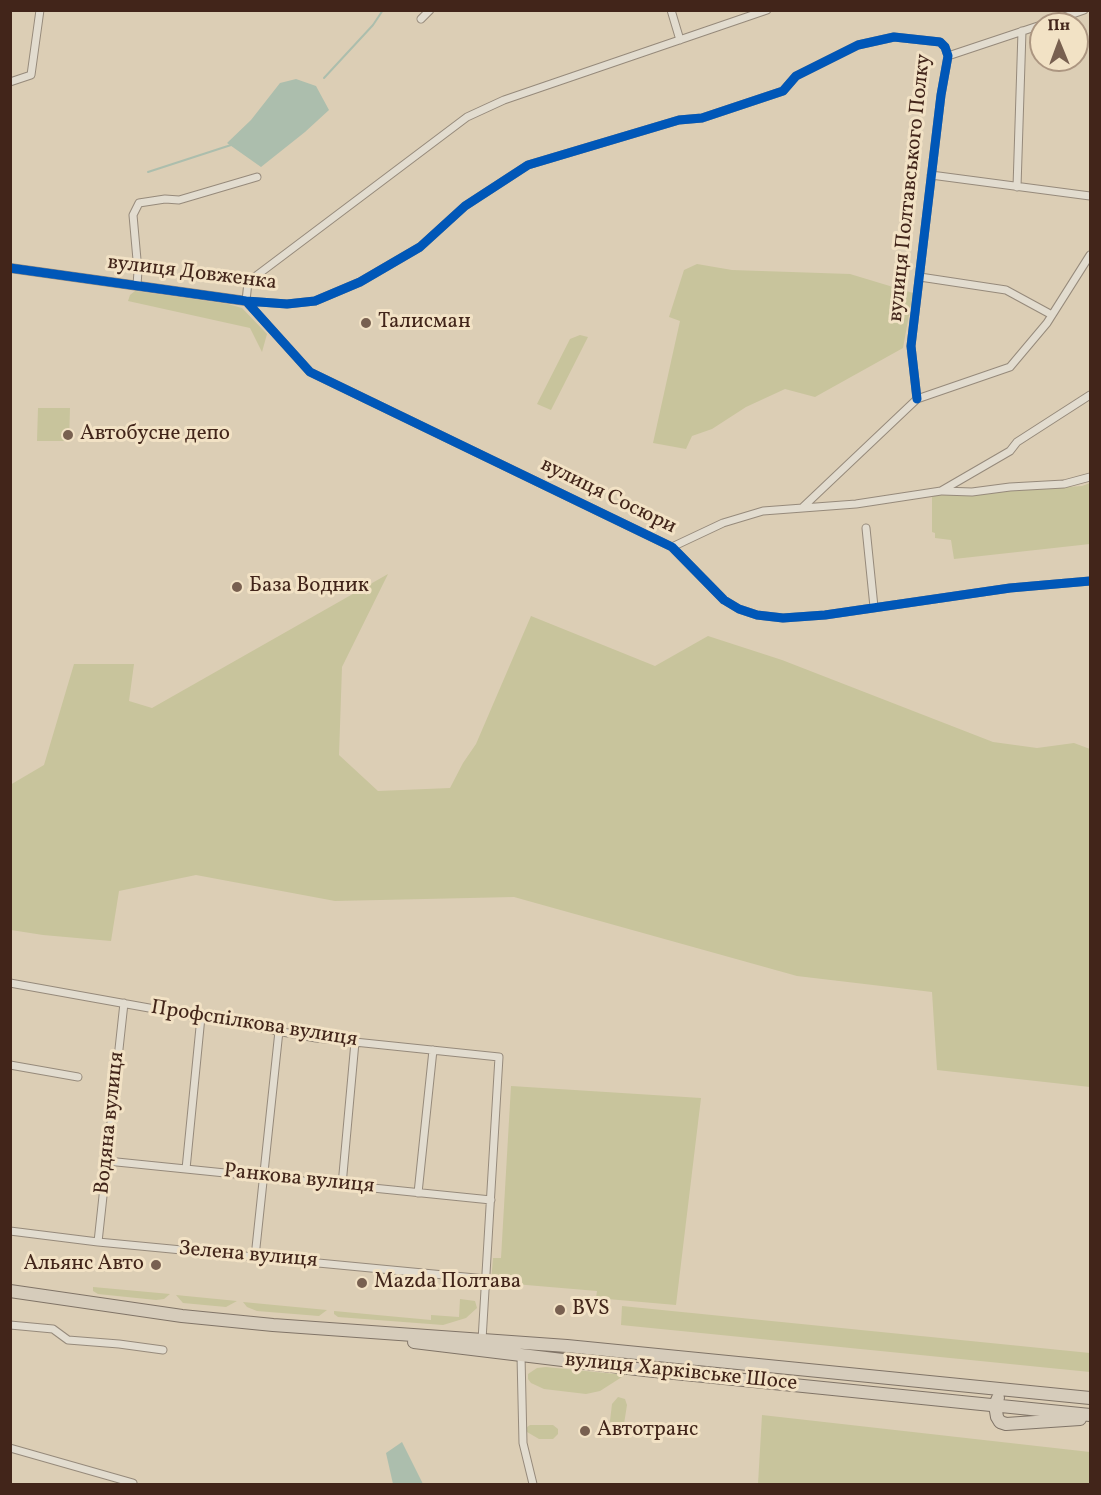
<!DOCTYPE html>
<html>
<head>
<meta charset="utf-8">
<style>
	body { margin:0 }
	#map { position:relative; width:1101px; height:1495px; overflow:hidden; background:#dcceb5; font-family:Vollkorn,serif }
	canvas { display:block }
	.frame { position:absolute; inset:0; border:12px solid #42251a; pointer-events:none }
	.north { position:absolute; left:1029px; top:12px; width:60px; height:60px; box-sizing:border-box; background:#f2e2c5; border:2px solid #ac9681; border-radius:50%; rotate:359deg; font-size:16px; font-weight:700; line-height:24px; text-align:center; color:#42251a }
	.north::after { content:''; display:block; margin:auto; width:21px; height:27px; background:#786050; clip-path:polygon(50% 0,100% 100%,50% 72%,0 100%) }
</style>
</head>
<body>
<div id="map">
<canvas width="1101" height="1495"></canvas>
<div class="frame"></div>
<div class="north">Пн</div>
</div>
<script>
const c = document.querySelector('canvas').getContext('2d');
c.lineJoin = 'round';
function paint(path, color) { c.fillStyle = color; c.fill(path, 'evenodd'); }
const shape = rows => new Path2D(rows.map(r => 'M' + r).join(''));
function stroke(path, color, width, dash) { c.strokeStyle = color; c.lineWidth = width; c.lineCap = dash ? 'butt' : 'round'; c.setLineDash(dash || []); c.stroke(path); }
function drawText(font, color, halo, rows, align = 'center') {
  c.font = font + ' Vollkorn,serif'; c.lineWidth = 6; c.setLineDash([]); c.textBaseline = 'middle'; c.strokeStyle = halo; c.fillStyle = color; for (const [text, x, y, turn = 0] of rows) {
    c.save(); c.translate(x, y); c.rotate((+turn || 0) * Math.PI / 180); c.textAlign = isNaN(turn) ? turn : align; if (halo) c.strokeText(text, 0, 0); c.fillText(text, 0, 0); c.restore();
  }
}
const green = shape([
	[697,264,732,270,850,274,913,293,903,348,815,397,785,389,746,407,712,429,692,436,686,449,653,443,680,321,669,317,684,270],
	[135,291,228,304,242,308,267,334,262,352,250,328,128,301,130,295],
	[580,335,588,337,551,410,537,404,570,339],
	[38,408,70,408,69,441,37,441],
	[1090,483,1090,544,954,559,951,540,935,538,935,533,932,532,932,495,944,493,969,496,1005,491,1082,486],
	[388,574,342,667,339,755,378,791,450,788,463,763,476,744,531,616,655,666,708,636,782,660,993,742,1037,748,1074,743,1090,749,1090,1087,937,1070,932,992,797,976,514,897,335,901,196,875,119,891,111,941,43,935,11,930,10,785,44,765,74,664,134,664,129,701,152,708],
	[511,1086,701,1098,676,1305,596,1298,597,1291,491,1282,493,1258,501,1258],
	[93,1287,170,1294,164,1299,156,1300,98,1294,93,1291],
	[176,1295,237,1301,226,1307,183,1303],
	[460,1299,475,1301,477,1308,466,1318,443,1325,338,1317,334,1314,334,1311,431,1320,431,1315,459,1317],
	[243,1302,327,1310,319,1316,257,1311,247,1307],
	[622,1306,1090,1353,1090,1372,621,1325],
	[546,1367,625,1375,600,1391,586,1394,544,1389,531,1383,528,1379,528,1374,537,1368],
	[618,1397,625,1399,627,1405,624,1424,617,1429,612,1426,610,1421,612,1404],
	[762,1415,1090,1452,1090,1484,758,1484],
	[530,1425,553,1425,558,1429,558,1434,553,1439,539,1439,527,1432,527,1427]
]);
const water = shape([
	[296,79,316,86,329,110,305,132,261,167,227,143,251,120,280,83],
	[402,1442,423,1484,393,1484,386,1453]
]);
const stream = shape([
	[324,78,373,25,383,10],
	[148,172,231,145]
]);
const minor = shape([
	[671,10,680,40],
	[421,19,430,10],
	[1044,24,1084,10],
	[948,56,1041,25],
	[10,82,31,75,40,10],
	[931,175,1090,196],
	[1017,187,1022,31],
	[920,277,1006,290,1052,315],
	[137,285,138,271,133,215,139,203,165,199,179,200,257,177],
	[246,301,287,304,315,301,360,282,420,247,465,206,528,165,679,120,702,118,783,91,796,76,858,45,894,37,940,42,945,47,948,56,941,95,911,346,917,399],
	[246,301,310,372,672,547,724,600,739,609,757,615,783,618,825,615,1010,588,1090,581],
	[246,301,248,282,467,117,504,100,767,10],
	[942,491,972,492,1010,487,1064,484,1090,477],
	[803,507,917,399,1010,367,1047,323,1090,255],
	[866,528,874,607],
	[672,547,723,523,763,511,856,504,941,491,1010,451,1017,442,1090,395],
	[10,983,316,1038,499,1057,482,1340],
	[10,1065,78,1077],
	[107,1161,491,1200],
	[186,1169,201,1017],
	[342,1185,355,1042],
	[418,1193,433,1050],
	[10,1231,98,1242,486,1279],
	[98,1242,124,1003],
	[255,1257,279,1031],
	[10,1325,53,1329,68,1340,119,1344,163,1350],
	[521,1356,523,1443,533,1484],
	[10,1448,133,1483]
]);
const tertiary = shape([
	[10,268,246,301]
]);
const trunk = shape([
	[10,1291,182,1316,273,1325,567,1346,1090,1398],
	[414,1342,645,1370,1090,1415],
	[998,1398,995,1405,997,1417,1000,1422,1006,1424,1080,1419]
]);
const cycleway = shape([
	[10,268,246,301,287,304,315,301,360,282,420,247,465,206,528,165,679,120,702,118,783,91,796,76,858,45,894,37,940,42,945,47,948,56,941,95,911,346,917,399],
	[246,301,310,372,672,547,724,600,739,609,757,615,783,618,825,615,1010,588,1090,581]
]);
const markers = [
	[366,323,6,"#786050"],
	[68,435,6,"#786050"],
	[237,587,6,"#786050"],
	[156,1265,6,"#786050"],
	[362,1283,6,"#786050"],
	[560,1310,6,"#786050"],
	[585,1431,6,"#786050"]
];
const streetNames = [
	["вулиця Полтавського Полку",911,188,-84],
	["вулиця Довженка",192,274,7],
	["вулиця Сосюри",608,497,26],
	["Профспілкова вулиця",254,1025,9],
	["Водяна вулиця",111,1123,-84],
	["Ранкова вулиця",299,1180,6],
	["Зелена вулиця",248,1256,5],
	["вулиця Харківське Шосе",681,1373,6]
];
const poiNames = [
	["Талисман",378,323],
	["Автобусне депо",80,435],
	["База Водник",249,587],
	["Альянс Авто",144,1265,"right"],
	["Mazda Полтава",374,1283],
	["BVS",572,1310],
	["Автотранс",597,1431]
];
paint(green, '#c8c49c');
paint(water, '#acbead');
stroke(stream, '#acbead', 2);
stroke(minor, '#968a7b', 9);
stroke(tertiary, '#968a7b', 10);
stroke(trunk, '#807467', 14);
stroke(minor, '#e2dccf', 7);
stroke(tertiary, '#e2dccf', 8);
stroke(trunk, '#d6ccbb', 12);
stroke(cycleway, '#0057b8', 9);
for (const [x, y, r, color] of markers) { const dot = new Path2D(); dot.arc(x, y, r, 0, 2 * Math.PI); c.fillStyle = color; c.fill(dot); stroke(dot, '#f2e2c5', 2); }
drawText('21px', '#42251a', '#f2e2c5', streetNames);
drawText('21px', '#42251a', '#f2e2c5', poiNames, 'left');
</script>
</body>
</html>
